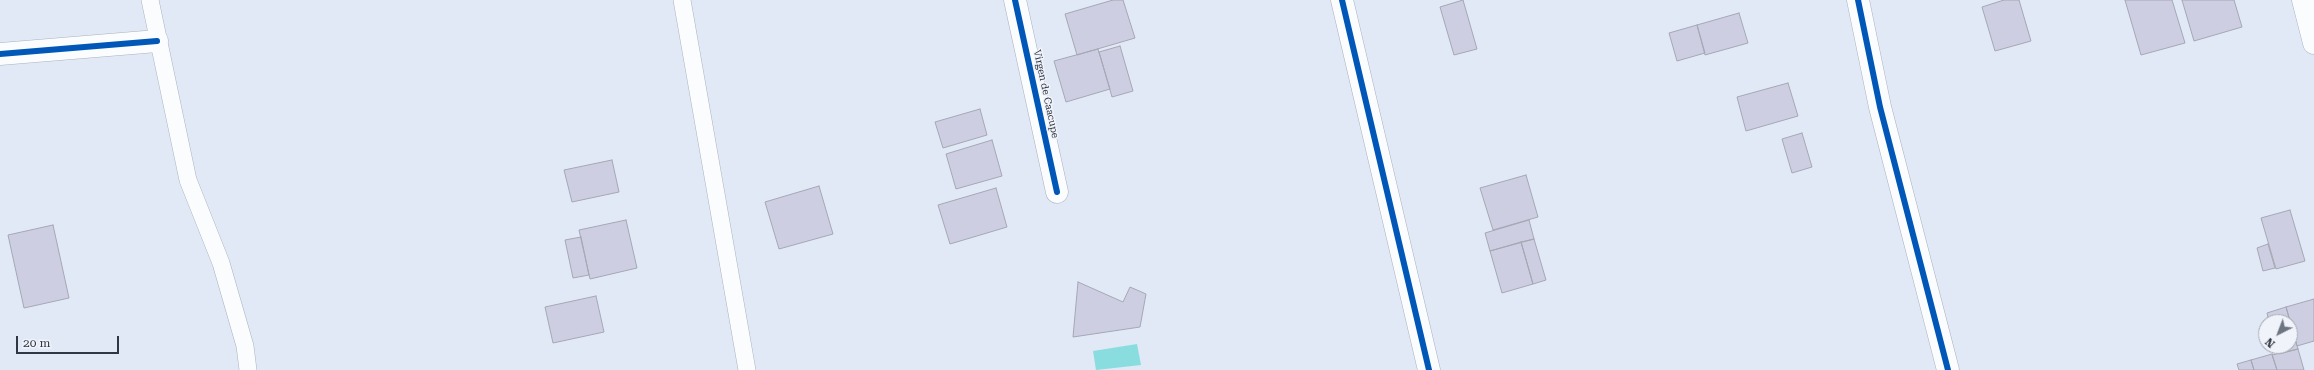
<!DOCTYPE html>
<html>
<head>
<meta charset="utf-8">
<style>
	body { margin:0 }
	#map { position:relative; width:2314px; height:370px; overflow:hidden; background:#e1e9f6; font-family:"Roboto Serif",serif }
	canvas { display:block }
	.north { position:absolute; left:2258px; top:314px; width:40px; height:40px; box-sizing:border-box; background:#f0f4fa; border:1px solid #a3a8b1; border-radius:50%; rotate:222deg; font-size:11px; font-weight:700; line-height:16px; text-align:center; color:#303743 }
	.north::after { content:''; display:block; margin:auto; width:14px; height:18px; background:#6e7582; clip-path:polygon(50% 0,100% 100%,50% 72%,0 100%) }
	.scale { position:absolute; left:16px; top:336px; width:103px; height:18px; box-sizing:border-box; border:2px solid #303743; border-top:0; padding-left:5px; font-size:12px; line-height:14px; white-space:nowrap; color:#303743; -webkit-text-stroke:3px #f0f4fa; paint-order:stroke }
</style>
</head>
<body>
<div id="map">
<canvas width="2314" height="370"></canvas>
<div class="north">N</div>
<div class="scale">20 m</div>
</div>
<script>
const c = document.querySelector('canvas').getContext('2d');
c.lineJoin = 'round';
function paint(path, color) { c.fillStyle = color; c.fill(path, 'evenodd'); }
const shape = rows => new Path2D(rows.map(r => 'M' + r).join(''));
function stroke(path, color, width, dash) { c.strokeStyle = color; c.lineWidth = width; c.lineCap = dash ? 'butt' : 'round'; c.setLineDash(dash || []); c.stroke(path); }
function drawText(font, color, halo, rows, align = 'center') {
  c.font = font + ' "Roboto Serif",serif'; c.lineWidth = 3; c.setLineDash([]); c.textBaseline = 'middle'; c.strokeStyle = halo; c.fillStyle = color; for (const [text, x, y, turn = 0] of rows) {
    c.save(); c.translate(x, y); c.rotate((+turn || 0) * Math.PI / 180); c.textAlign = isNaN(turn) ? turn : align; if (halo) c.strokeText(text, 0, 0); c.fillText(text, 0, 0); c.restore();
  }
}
const water = shape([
	[1137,344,1141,365,1096,370,1093,351]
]);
const building = shape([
	[1113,0,1123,0,1135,38,1077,55,1065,14,1113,0],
	[1463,0,1477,49,1454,55,1440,7,1463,0],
	[2004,0,2019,0,2031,41,1995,51,1982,7,2004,0],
	[2125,0,2172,0,2185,43,2141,55,2125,0],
	[2182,0,2234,0,2242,27,2194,41,2182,0],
	[1739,13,1748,43,1705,55,1697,25,1739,13],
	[1697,25,1705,53,1677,61,1669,33,1697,25],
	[1120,46,1133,91,1112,97,1099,52,1120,46],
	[1098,49,1110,89,1066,102,1054,61,1098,49],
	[1788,83,1798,116,1746,131,1737,97,1788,83],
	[980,109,987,135,943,148,935,122,980,109],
	[1802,133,1812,167,1792,173,1782,139,1802,133],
	[992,140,1002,176,956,189,946,154,992,140],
	[612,160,619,192,572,202,564,170,612,160],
	[1526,175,1538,217,1493,230,1480,188,1526,175],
	[819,186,833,234,779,249,765,202,819,186],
	[996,188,1007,227,950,244,938,205,996,188],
	[2290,210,2305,261,2276,269,2261,218,2290,210],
	[626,220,637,268,590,279,579,230,626,220],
	[1529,220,1534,239,1490,251,1485,233,1529,220],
	[53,225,69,298,24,308,8,235,53,225],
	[581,237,589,275,573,278,565,240,581,237],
	[1534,239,1546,280,1533,284,1521,242,1534,239],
	[1521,242,1533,284,1502,293,1490,251,1521,242],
	[2268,244,2275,268,2263,271,2257,248,2268,244],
	[1078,282,1123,302,1130,287,1146,294,1140,327,1073,337,1078,282],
	[596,296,604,332,553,343,545,307,596,296],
	[2314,299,2314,341,2297,346,2286,307,2314,299],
	[2286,307,2298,349,2279,354,2276,346,2290,346,2290,322,2269,322,2267,313,2286,307],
	[2298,349,2304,370,2277,370,2272,355,2298,349],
	[2272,354,2277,370,2254,370,2251,360,2272,354],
	[2251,360,2254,370,2239,370,2237,364,2251,360]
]);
const lane = shape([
	[150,0,188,180,221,263,245,346,248,370],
	[682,0,747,370]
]);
const street = shape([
	[1015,0,1057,192],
	[1342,0,1429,370],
	[1858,0,1880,107,1948,370],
	[2303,0,2314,43],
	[0,54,157,41]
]);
const cycleway = shape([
	[1015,0,1057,192],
	[1342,0,1429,370],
	[1858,0,1880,107,1948,370],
	[0,54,157,41]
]);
const streetNames = [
	["Virgen de Caacupe",1046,94,78]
];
paint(water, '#8adddf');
paint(building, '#cdcee2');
stroke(building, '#a5a7b3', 1);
stroke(lane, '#abb1bd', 18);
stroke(street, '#abb1bd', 23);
stroke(lane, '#fafcfe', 17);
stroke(street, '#fafcfe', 22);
stroke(cycleway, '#0057b8', 6);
drawText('10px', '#303743', '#f0f4fa', streetNames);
</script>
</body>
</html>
